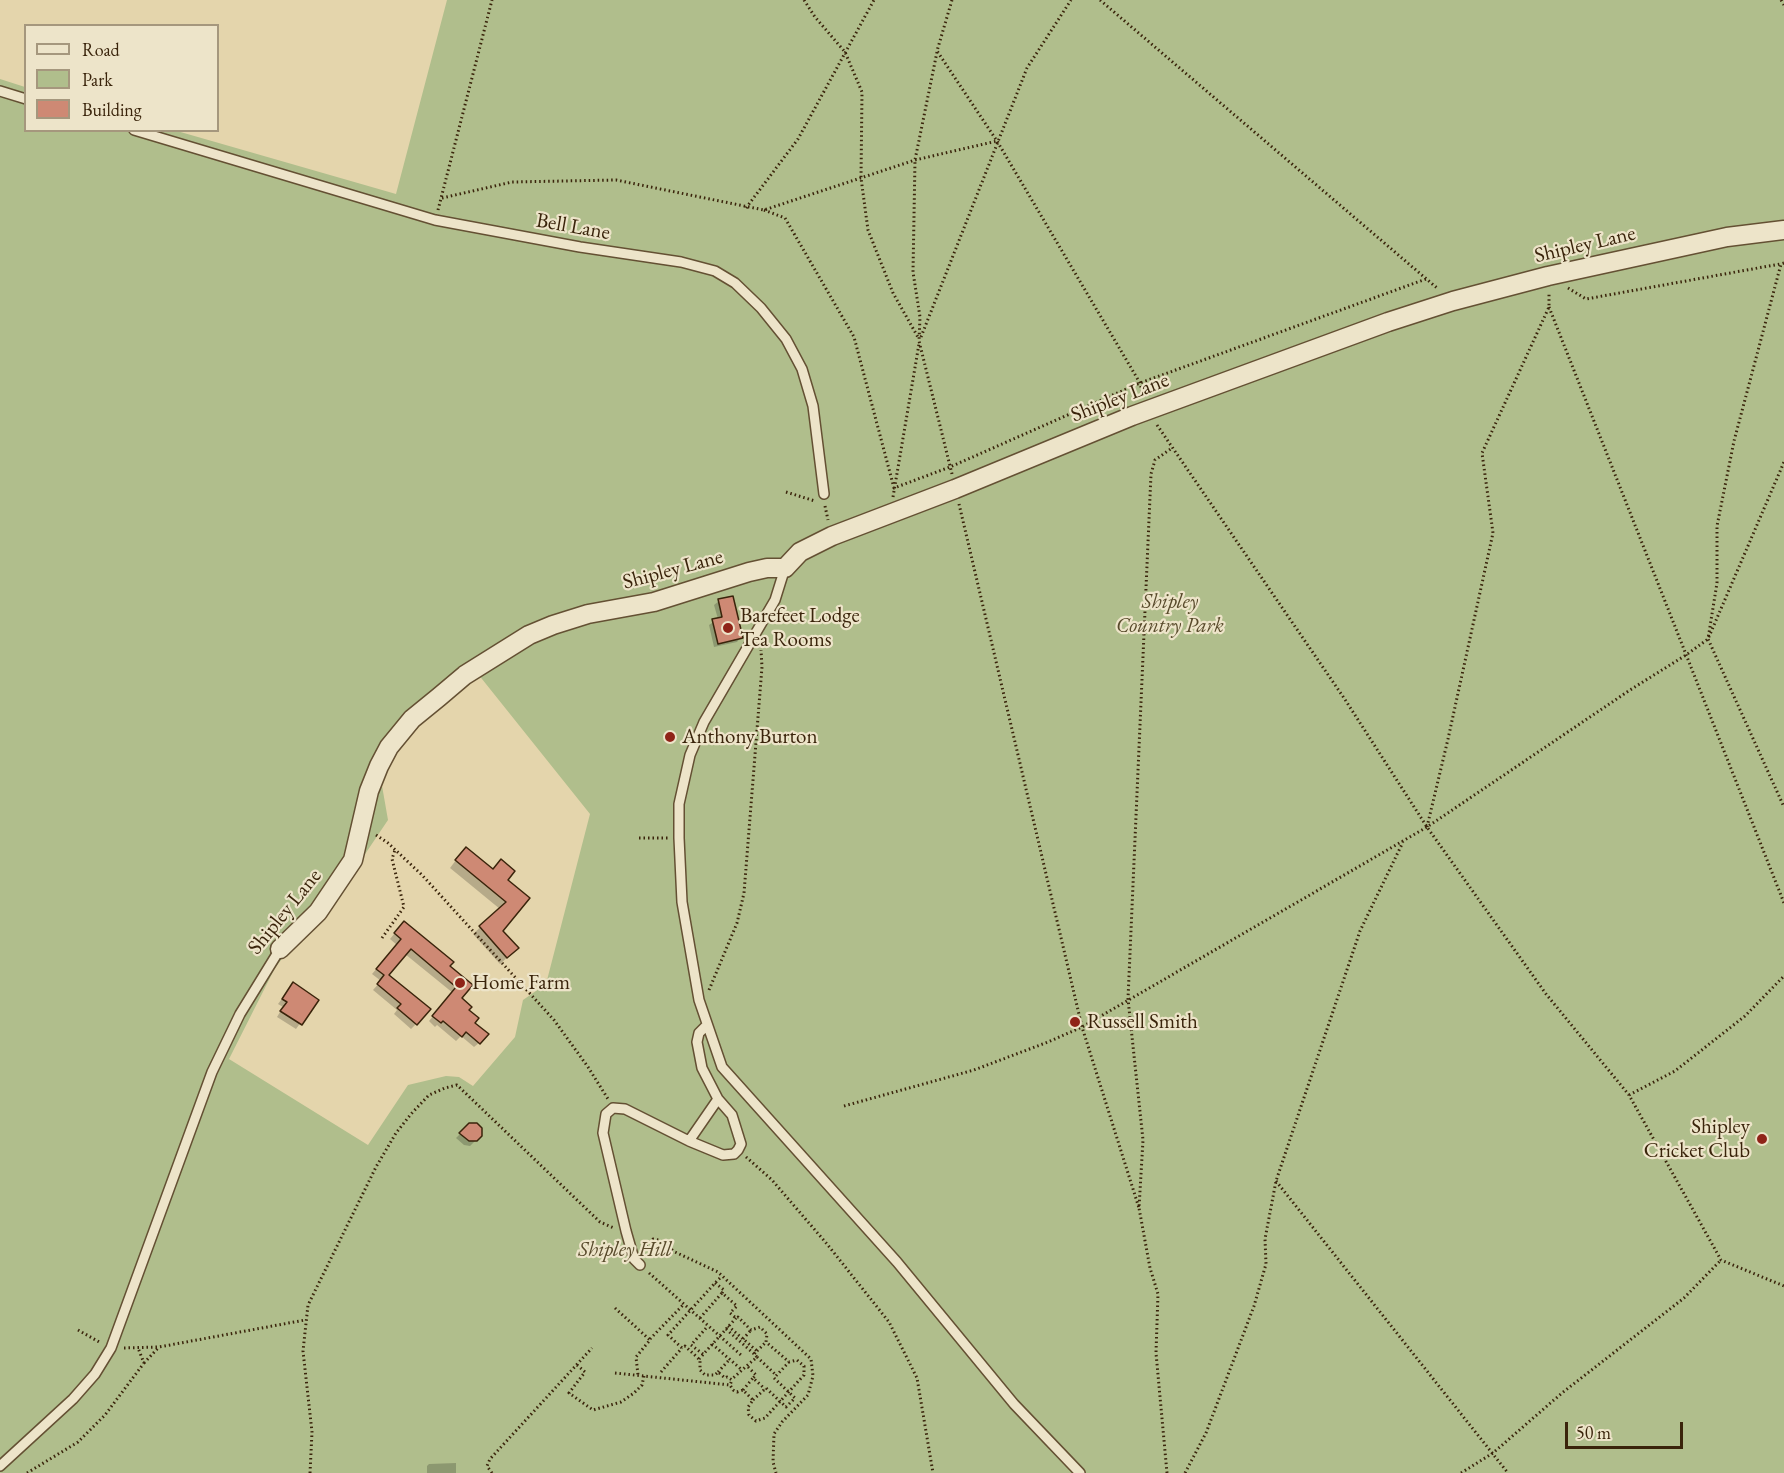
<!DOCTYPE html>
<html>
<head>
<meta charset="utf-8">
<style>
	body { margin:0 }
	#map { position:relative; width:1784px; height:1473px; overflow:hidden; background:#e4d5ac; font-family:"EB Garamond",serif }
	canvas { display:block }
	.legend { position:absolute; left:24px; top:24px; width:195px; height:108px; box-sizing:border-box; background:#ede4c9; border:2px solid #a5977d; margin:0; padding:8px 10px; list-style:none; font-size:18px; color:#3a240b }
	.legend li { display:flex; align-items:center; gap:12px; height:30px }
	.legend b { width:30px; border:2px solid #a5977d }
	.scale { position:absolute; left:1565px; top:1422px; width:118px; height:27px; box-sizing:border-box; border:3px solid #3a240b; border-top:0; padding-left:8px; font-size:18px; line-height:21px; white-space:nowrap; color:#3a240b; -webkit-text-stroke:4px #ede4c9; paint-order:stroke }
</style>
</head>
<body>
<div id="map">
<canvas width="1784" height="1473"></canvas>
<ul class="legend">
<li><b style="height:8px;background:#ede4c9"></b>Road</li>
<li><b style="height:16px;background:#b0be8c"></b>Park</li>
<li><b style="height:16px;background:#ce8974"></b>Building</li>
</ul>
<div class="scale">50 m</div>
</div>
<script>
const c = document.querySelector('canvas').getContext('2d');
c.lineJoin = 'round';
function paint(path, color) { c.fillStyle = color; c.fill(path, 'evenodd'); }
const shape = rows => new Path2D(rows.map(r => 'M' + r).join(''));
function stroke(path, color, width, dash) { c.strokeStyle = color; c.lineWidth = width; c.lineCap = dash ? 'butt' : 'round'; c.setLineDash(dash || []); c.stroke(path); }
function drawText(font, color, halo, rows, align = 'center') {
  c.font = font + ' "EB Garamond",serif'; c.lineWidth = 4.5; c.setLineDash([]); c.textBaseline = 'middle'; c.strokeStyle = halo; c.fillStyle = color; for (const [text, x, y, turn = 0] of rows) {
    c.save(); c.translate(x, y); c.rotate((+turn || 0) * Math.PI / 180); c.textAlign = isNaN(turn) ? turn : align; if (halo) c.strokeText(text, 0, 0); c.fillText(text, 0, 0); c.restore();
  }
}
const green = shape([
	[447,0,1784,0,1784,1473,0,1473,0,79,25,87,26,130,177,131,396,194],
	[478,674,590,814,546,984,523,1000,515,1037,473,1086,459,1077,446,1076,408,1085,368,1145,229,1059,275,968,291,947,318,924,388,820,381,780,395,752,415,724]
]);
const shadow = shape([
	[719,601,741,637,737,642,714,647,709,625,718,619,714,605],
	[459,856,505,880,528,898,501,931,510,955,500,964,473,934,500,909,450,868],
	[399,928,471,986,460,999,473,1023,479,1043,474,1047,461,1036,456,1041,437,1025,435,1027,429,1021,453,993,405,954,387,975,416,1024,411,1029,394,1014,397,1010,373,990,381,981,372,974,397,945,390,939],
	[293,984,317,1000,296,1029,277,1017,283,1007,278,1004],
	[470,1124,481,1135,470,1146,464,1145,456,1138],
	[456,1463,456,1473,427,1473,427,1466,429,1464]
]);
const building = shape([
	[733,596,743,638,718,644,712,619,722,617,718,599,733,596],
	[466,847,493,869,501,859,515,871,508,880,530,898,503,931,519,948,507,958,479,926,506,902,455,860,466,847],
	[404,921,454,962,450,966,473,985,462,998,472,1007,469,1010,479,1018,475,1023,489,1034,480,1044,466,1032,462,1037,443,1021,441,1023,432,1016,456,987,411,949,389,975,431,1009,417,1025,397,1008,401,1004,377,984,384,975,376,969,401,939,394,933,404,921],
	[293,982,319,1000,302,1025,280,1011,287,1002,282,999,293,982],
	[469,1123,477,1123,482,1128,482,1136,477,1141,469,1141,459,1133,469,1123]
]);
const path = shape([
	[804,0,815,17,845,52,862,92,861,178,868,230,893,293,919,339],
	[952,0,937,51,997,141,1140,383,1143,395],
	[1100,0,1437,288],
	[1781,0,1784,5],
	[937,52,915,160,913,272,920,317,919,341,952,474],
	[442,198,512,182,616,180,764,210,915,160,997,141],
	[746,208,798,139,874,0],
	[438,210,492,0],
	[764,210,785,218,854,337,894,488,950,467,1140,383,1426,279],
	[1784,263,1781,264,1734,441,1717,526,1717,583,1708,639,1784,807],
	[1568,288,1586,299,1780,264],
	[1549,307,1784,903],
	[921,337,1027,68,1071,0],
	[1157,425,1344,698,1427,827,1546,994,1629,1095,1721,1260,1784,1286],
	[786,492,815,501],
	[893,497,919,344],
	[959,504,1082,1027,1139,1208],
	[825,506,828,520],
	[1427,827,1448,739,1493,533,1482,453,1549,307,1549,293],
	[376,835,388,843,422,875,554,1020,588,1067,608,1099],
	[639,838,668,838],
	[382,938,404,907,392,859,395,850],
	[709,990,737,923,744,893,762,667,761,650],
	[1629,1095,1675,1071,1745,1016,1784,976],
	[844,1106,974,1070,1048,1042,1082,1027,1427,827,1630,690,1686,655,1708,639,1784,462],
	[746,1157,772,1180,827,1244,889,1322,917,1378,933,1473],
	[1276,1181,1508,1473],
	[643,1249,653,1239,659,1240,675,1252,718,1272,811,1359,813,1376,808,1395,782,1422,774,1434,773,1462,776,1473],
	[649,1273,741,1355],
	[715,1283,724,1290,722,1293,737,1306,730,1313,736,1318,738,1317,751,1330,760,1327,767,1334,766,1342,789,1362,797,1360,804,1366,804,1375,765,1418,756,1421,749,1415,748,1407,753,1400,743,1390,737,1392,733,1390,730,1385,732,1380,727,1377,725,1378,718,1372,715,1375,705,1375,700,1370,700,1360,685,1346,682,1348,668,1335,715,1283,722,1276],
	[615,1308,650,1340,636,1357,638,1375],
	[700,1318,722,1293],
	[728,1326,757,1351,754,1354,757,1357,742,1370],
	[726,1329,754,1354],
	[78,1330,101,1343],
	[650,1339,684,1304],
	[743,1339,751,1330],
	[712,1344,742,1370,732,1379],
	[124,1348,159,1347,305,1320],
	[757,1351,766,1342],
	[703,1354,691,1345,708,1326],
	[757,1357,776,1375],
	[699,1359,736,1318],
	[144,1363,159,1347],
	[577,1365,585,1372,569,1393,593,1410,621,1402,634,1393,642,1385,644,1376],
	[748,1367,756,1375,753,1378,765,1389],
	[661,1372,682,1348],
	[718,1372,730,1359],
	[615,1373,730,1385],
	[743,1390,753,1378],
	[753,1400,766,1388,786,1407,795,1398,774,1378,789,1362],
	[27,1473,78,1442,105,1415,144,1363,138,1348],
	[310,1473,312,1432,303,1351,308,1305,376,1167,396,1133,411,1114,429,1095,445,1088,457,1085,600,1222,614,1228],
	[492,1473,487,1466,490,1459,592,1348],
	[1167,1473,1156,1353,1158,1294,1150,1268,1139,1208,1143,1140,1128,999,1151,474,1155,460,1172,448],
	[1185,1473,1206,1433,1254,1306,1266,1264,1265,1239,1276,1181,1360,931,1403,842],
	[1461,1473,1493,1453,1562,1393,1684,1298,1721,1260]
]);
const service = shape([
	[0,91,26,99],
	[134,130,435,220,580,247,681,262,715,271,735,283,761,308,786,339,802,369,813,406,824,494],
	[785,568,775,600,704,722,690,755,679,804,679,838,682,902,699,1000,722,1067,897,1262,1014,1404,1080,1473],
	[689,1141,723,1155,734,1154,738,1150,741,1144,732,1115,718,1099],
	[640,1265,634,1259,626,1231,603,1133,606,1114,613,1108,625,1109,689,1141,718,1099,702,1068,697,1042,699,1033,707,1025],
	[0,1466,73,1399,95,1374,111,1348,212,1072,240,1014,280,949]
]);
const minor = shape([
	[280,949,318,912,353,860,369,791,379,766,389,747,412,719,439,697,465,675,529,635,553,625,588,614,654,602,749,572,767,568,785,568,800,552,832,536,955,489,1132,416,1388,322,1453,301,1548,276,1727,237,1784,230]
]);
const markers = [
	[728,628,6,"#8f2418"],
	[670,737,6,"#8f2418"],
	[460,983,6,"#8f2418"],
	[1075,1022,6,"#8f2418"],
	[1762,1139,6,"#8f2418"]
];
const streetNames = [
	["Bell Lane",573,227,10],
	["Shipley Lane",1585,245,-13],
	["Shipley Lane",1120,398,-21],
	["Shipley Lane",673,570,-15],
	["Shipley Lane",285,912,-51]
];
const parkNames = [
	["Shipley",1170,602],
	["Country Park",1170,626],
	["Shipley Hill",625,1250]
];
const poiNames = [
	["Barefeet Lodge",740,616],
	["Tea Rooms",740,640],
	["Anthony Burton",682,737],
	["Home Farm",472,983],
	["Russell Smith",1087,1022],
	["Shipley",1750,1127,"right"],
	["Cricket Club",1750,1151,"right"]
];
paint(green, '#b0be8c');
paint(shadow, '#0003');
paint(building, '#ce8974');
stroke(building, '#3a240b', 1.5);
stroke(service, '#645033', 12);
stroke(minor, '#645033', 21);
stroke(path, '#3a240b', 3, [1.5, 3]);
stroke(service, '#ede4c9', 9);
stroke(minor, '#ede4c9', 18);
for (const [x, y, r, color] of markers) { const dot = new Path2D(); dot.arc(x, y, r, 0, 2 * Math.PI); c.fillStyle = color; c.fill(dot); stroke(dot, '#ede4c9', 2); }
drawText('21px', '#3a240b', '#ede4c9', streetNames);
drawText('italic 21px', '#584a2b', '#ede4c9', parkNames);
drawText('21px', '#3a240b', '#ede4c9', poiNames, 'left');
</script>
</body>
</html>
